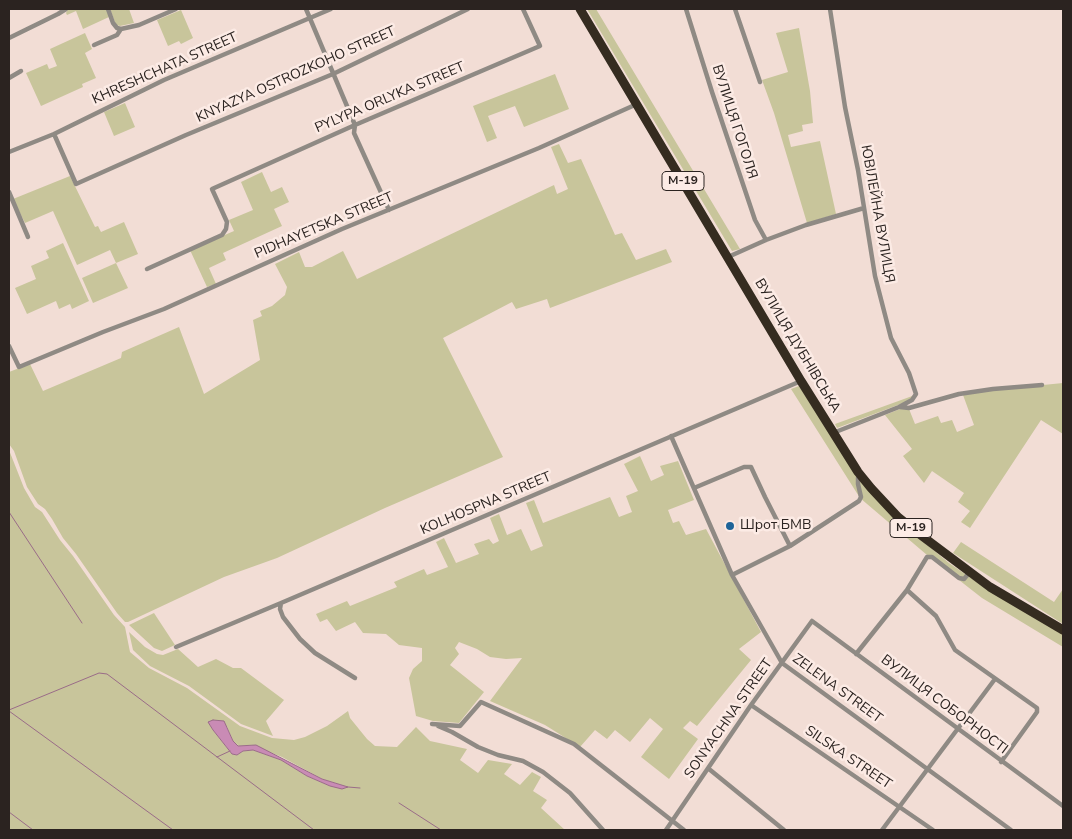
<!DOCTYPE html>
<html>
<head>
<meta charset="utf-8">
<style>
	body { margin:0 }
	#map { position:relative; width:1072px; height:839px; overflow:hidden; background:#f2ddd5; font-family:"Nunito Sans",sans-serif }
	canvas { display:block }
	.frame { position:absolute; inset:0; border:10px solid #2b2320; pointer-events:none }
</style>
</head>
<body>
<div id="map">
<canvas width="1072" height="839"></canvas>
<div class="frame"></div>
</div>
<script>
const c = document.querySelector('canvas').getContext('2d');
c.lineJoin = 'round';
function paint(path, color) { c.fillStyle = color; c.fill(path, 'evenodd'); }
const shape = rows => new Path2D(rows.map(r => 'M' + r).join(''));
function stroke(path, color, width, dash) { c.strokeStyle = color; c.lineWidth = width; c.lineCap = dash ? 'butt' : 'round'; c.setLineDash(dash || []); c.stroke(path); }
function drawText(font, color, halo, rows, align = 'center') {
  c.font = font + ' "Nunito Sans",sans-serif'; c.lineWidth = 5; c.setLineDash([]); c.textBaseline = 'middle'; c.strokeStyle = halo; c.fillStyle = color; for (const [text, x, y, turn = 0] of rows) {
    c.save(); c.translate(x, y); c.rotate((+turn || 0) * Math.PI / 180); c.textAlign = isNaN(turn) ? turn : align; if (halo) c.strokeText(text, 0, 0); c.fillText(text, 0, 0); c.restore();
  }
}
const green = shape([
	[68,9,107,9,109,17,83,29,76,11,67,15,66,13],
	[110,9,129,9,134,23,120,26,116,25],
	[587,9,596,9,740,249,732,251],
	[181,10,193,38,181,44,179,41,168,46,157,20],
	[799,28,810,91,813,123,802,125,803,131,788,135,791,147,820,141,836,214,807,223,774,113,762,80,788,72,776,33],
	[85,33,92,49,85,53,96,78,82,84,83,87,41,106,26,73,47,64,49,69,57,66,50,49],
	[555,74,569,109,524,127,515,106,488,116,497,138,487,142,473,106],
	[125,103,135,127,114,136,104,112],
	[559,144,568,163,581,159,615,235,622,233,636,260,666,249,672,262,550,308,547,299,516,309,512,302,443,338,503,457,385,508,277,558,224,577,128,622,125,622,117,613,76,554,63,538,52,519,45,509,38,504,27,487,14,451,9,444,9,372,30,364,43,391,121,358,122,352,179,327,204,394,260,360,253,320,262,316,260,311,272,306,285,295,287,287,275,264,299,252,305,267,312,267,343,251,357,279,554,185,557,194,568,189,551,147],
	[262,172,271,192,282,187,289,202,274,209,282,226,223,253,226,260,209,268,216,284,207,287,190,250,234,231,229,220,253,210,241,182],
	[70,176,95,227,98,226,101,232,124,222,138,254,116,263,128,288,93,303,82,278,116,263,110,250,77,265,53,211,25,223,13,199],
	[63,243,89,301,72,309,70,304,59,309,56,301,27,314,15,288,36,279,31,266,49,258,46,251],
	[1063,383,1063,434,1041,420,970,528,961,522,970,511,958,502,964,493,932,471,924,483,903,456,912,449,885,415,900,409,909,409,915,424,938,416,941,423,952,420,957,432,974,425,963,395,993,390],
	[799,386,860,481,895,518,949,563,987,589,1063,634,1063,647,982,598,927,555,860,498,791,389],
	[915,395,912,399,898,405,837,428,835,424],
	[9,450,24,488,35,507,42,512,60,540,73,556,114,615,125,627,130,652,149,668,187,688,240,726,272,738,294,740,305,737,327,726,348,711,350,718,367,739,375,746,397,747,416,727,430,741,467,749,460,760,478,773,488,760,512,764,504,774,520,785,532,772,541,777,533,791,547,800,541,808,565,830,9,830],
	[209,722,227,727,233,741,239,746,251,745,282,757,322,779,347,787,330,786,307,776,281,760,253,750,243,751,237,755,232,754,213,730],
	[640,456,651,481,664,475,660,466,678,461,694,500,668,510,673,523,679,521,686,535,706,529,761,632,739,649,751,660,697,726,690,721,683,728,698,739,669,779,641,757,663,729,650,718,630,742,615,730,607,739,595,730,580,747,545,725,490,701,522,658,506,659,490,657,477,649,459,642,455,648,459,654,450,665,484,692,459,723,433,721,416,716,409,678,413,669,422,661,422,648,399,645,386,634,363,633,355,622,336,631,327,619,320,622,316,614,347,601,350,606,397,587,394,582,424,569,427,575,448,567,436,542,444,538,456,563,479,554,474,544,489,539,493,544,499,541,490,518,499,514,507,535,521,529,531,551,543,546,526,503,534,500,543,523,610,497,619,517,632,512,626,496,638,491,624,464],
	[961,542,1054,602,1063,589,1063,624,953,553],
	[154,613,175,645,162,651,154,648,129,625],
	[129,632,145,647,157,654,163,655,178,649,198,667,216,659,233,668,241,668,284,700,266,721,273,736,241,724,189,686,150,666,133,650]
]);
const water = shape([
	[213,720,224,721,233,741,238,746,256,745,322,779,348,787,342,789,330,786,307,776,281,760,253,750,243,751,237,755,232,754,213,730,208,722,213,720]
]);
const stream = shape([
	[9,512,82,623],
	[9,710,99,673,107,674,314,830],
	[9,711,173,830],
	[217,757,230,751],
	[348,787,360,788],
	[399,803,441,830],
	[9,812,33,830]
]);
const street = shape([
	[108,9,113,23,117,28,121,29],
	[306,9,355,125,354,133,389,210],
	[686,9,712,92,755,220,766,240],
	[735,9,760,82],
	[830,9,845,107,858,170,875,276,891,338,909,373,916,394,912,400,899,407,833,433],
	[9,38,58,14,66,9],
	[94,45,117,35,121,29,139,25,176,9],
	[9,78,21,71],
	[54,134,76,184,186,135,333,74,468,9],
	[9,152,54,134,164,80,331,9],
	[9,192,28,237],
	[728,257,766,240,806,225,864,208],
	[147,269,222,235,226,229,227,222,212,189,355,125,540,46,523,9],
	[9,346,19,367,103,332,164,309,342,229,539,148,637,104],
	[900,407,909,408,959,394,993,389,1042,385],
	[671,436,732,575,782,663,1011,830],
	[694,488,744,467,751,467,765,497,790,546],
	[732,575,790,546,859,501,861,497,858,484,858,478,860,476],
	[907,590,936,616,955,650,1037,708,1037,712,1001,762],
	[176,647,281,603],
	[856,654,907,590,927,557,932,557,959,578,964,579,969,573],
	[355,678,315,653,300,639,283,617,280,609,281,603,801,381],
	[751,705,933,830],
	[432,724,460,726,481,702,574,744,684,830],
	[438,726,452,732,478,747,498,755,523,761,543,772,570,793,603,830],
	[709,769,784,830],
	[666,830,751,705,812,621,1063,806],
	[882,830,995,679]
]);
const highway = shape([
	[580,9,801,381,858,472,871,488,898,517,918,533,990,587,1063,630]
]);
const markers = [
	[730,526,5,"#1f6499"]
];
const shields = [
	[683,181,42],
	[911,528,42]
];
const shieldNames = [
	["М-19",683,181],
	["М-19",911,528]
];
const streetNames = [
	["KHRESHCHATA STREET",165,69,-24],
	["KNYAZYA OSTROZKOHO STREET",296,75,-24],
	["PYLYPA ORLYKA STREET",390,98,-23],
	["ВУЛИЦЯ ГОГОЛЯ",734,122,72],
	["ЮВІЛЕЙНА ВУЛИЦЯ",877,214,80],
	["PIDHAYETSKA STREET",324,226,-23],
	["ВУЛИЦЯ ДУБНІВСЬКА",797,346,59],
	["KOLHOSPNA STREET",486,504,-23],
	["ZELENA STREET",837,689,36],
	["ВУЛИЦЯ СОБОРНОСТІ",944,705,37],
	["SONYACHNA STREET",729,719,-55],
	["SILSKA STREET",848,758,34]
];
const poiNames = [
	["Шрот БМВ",740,526]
];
paint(green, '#c8c59b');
paint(water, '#c98bb5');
stroke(water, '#9a6c88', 1);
stroke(stream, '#9a6c88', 1);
stroke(street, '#8f8a84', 4.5);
stroke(highway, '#352c20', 9);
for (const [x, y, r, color] of markers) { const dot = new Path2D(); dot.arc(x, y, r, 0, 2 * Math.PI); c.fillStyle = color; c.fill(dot); stroke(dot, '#fcebe5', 2); }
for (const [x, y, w] of shields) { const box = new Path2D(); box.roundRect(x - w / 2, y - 9.5, w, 19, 4); c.fillStyle = '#fcebe5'; c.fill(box); stroke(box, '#2b2320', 1); }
drawText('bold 12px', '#2b2320', null, shieldNames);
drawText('14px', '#2b2320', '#fcebe5', streetNames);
drawText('14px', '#2b2320', '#fcebe5', poiNames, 'left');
</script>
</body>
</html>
